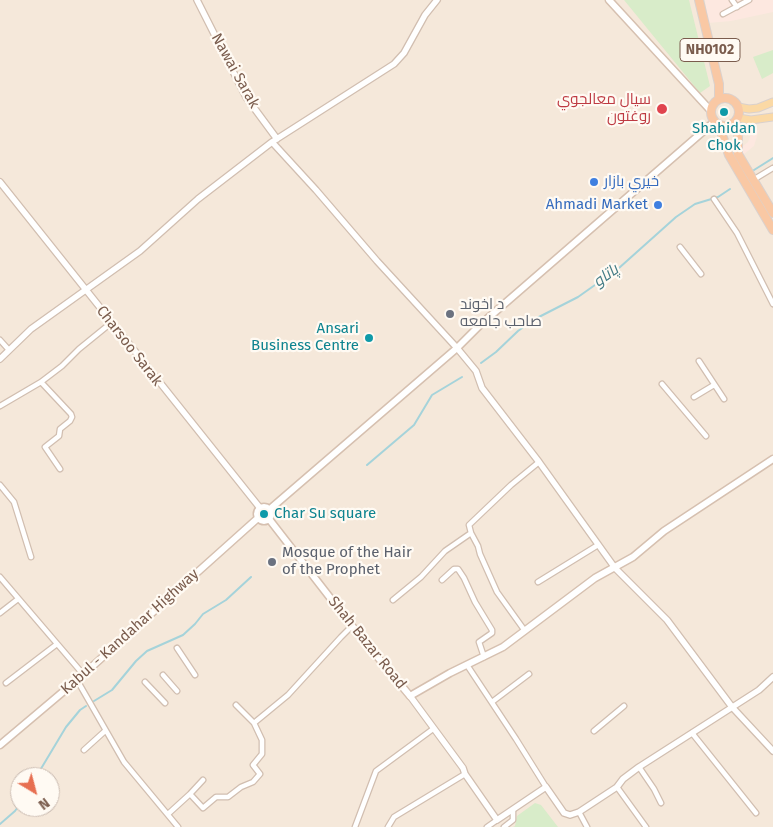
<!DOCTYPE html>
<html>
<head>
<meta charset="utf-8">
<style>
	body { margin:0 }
	#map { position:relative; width:773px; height:827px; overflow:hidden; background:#fdf6ec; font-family:"Fira Sans",sans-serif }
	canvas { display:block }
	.north { position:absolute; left:10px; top:767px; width:50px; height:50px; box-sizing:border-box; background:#fffaf3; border:1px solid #cabbb1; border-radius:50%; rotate:143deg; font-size:14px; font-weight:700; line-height:20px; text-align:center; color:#7a5c4d }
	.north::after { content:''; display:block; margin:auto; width:18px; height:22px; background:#e76f51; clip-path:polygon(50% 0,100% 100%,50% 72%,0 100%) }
</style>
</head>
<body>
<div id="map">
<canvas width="773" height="827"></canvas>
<div class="north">N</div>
</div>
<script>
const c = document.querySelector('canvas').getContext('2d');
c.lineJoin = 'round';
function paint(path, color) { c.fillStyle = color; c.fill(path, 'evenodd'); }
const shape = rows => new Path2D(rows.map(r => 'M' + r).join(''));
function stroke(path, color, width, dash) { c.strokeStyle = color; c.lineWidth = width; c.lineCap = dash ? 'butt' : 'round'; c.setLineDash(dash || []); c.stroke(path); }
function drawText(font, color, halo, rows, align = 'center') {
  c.font = font + ' "Fira Sans",Cairo,sans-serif'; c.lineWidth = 4.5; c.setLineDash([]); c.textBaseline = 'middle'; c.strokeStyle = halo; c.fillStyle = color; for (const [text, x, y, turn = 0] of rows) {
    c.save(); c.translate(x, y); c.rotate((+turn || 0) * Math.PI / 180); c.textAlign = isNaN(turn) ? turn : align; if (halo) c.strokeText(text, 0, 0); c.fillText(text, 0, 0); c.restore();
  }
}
const residential = shape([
	[0,0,773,0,773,827,0,827],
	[20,777,50,777,50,807,20,807]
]);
const commercial = shape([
	[705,0,773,0,773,12,731,21,708,23],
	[759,130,754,146,743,155,743,146,748,142,752,131]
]);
const green = shape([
	[624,0,689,0,710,86,700,93],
	[773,50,773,73,762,79,753,57],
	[535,803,541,805,558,827,513,827,515,826,517,816]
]);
const stream = shape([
	[754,170,773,158],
	[481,363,496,352,518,331,533,320,578,297,619,268,676,217,695,204,718,197,730,189],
	[367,465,414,425,432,395,462,377],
	[94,701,112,690,136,661,147,651,183,635,195,624,203,614,226,600,251,577],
	[36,777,66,727,80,710,86,706],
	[0,824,15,811,20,804]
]);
const minor = shape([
	[732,0,737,7],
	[723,14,749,0],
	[753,180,773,168],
	[714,199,737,233,773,304],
	[680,247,701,274],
	[0,340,9,350],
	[699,361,724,399],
	[41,382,71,414,72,417,70,421,60,429,59,436,45,447,60,469],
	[662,384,706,436],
	[694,397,714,385],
	[0,406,41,382,62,366,79,349,111,323],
	[0,485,14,502,31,557],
	[0,577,83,674],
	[442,580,454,569,458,569,464,578,475,602,492,630,492,633,479,642,484,657],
	[538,582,598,545],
	[393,600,421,577,445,551,471,533],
	[0,613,18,599],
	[525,631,497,592,480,554,478,546,471,533,469,525,511,485,539,462],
	[177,648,195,675],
	[467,665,516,739,546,787],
	[163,675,177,691],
	[77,680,124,762,178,827],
	[145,682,165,703],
	[6,683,57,644],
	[492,702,529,674],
	[236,705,254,723],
	[594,731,624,706],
	[692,733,756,813],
	[84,750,105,731],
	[639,767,654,789,661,803],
	[617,787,646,827],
	[190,794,203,808,216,797,228,797,241,787,253,782,260,774,253,765,262,754,262,740,254,723,288,695,341,637,352,626],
	[579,812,587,827],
	[168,814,190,794,203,780],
	[355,827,376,771,433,729],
	[388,827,394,817,465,774],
	[487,827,497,820],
	[504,827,513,820,513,811]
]);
const tertiary = shape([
	[197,0,246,97,277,139],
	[272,142,316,190,377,261,457,348,476,371,482,388,539,462,615,568,667,620,732,707,773,751],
	[0,182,260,508],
	[0,359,31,329,140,251,198,199,272,142,394,64,404,53,425,15,437,0],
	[410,696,463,768,465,774,497,820,546,787,564,813,570,815,579,812,617,787,623,779,639,767,759,690,773,677]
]);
const secondary = shape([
	[609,0,711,111],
	'257 514a7 7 0 1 1 14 0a7 7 0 1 1-14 0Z',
	[270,509,457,348,480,325,714,122],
	[269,519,352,626,410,696,450,673,503,647,595,578,633,557,664,531,773,459],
	[0,745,77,680,258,518]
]);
const primary = shape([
	[738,107,749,109,758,108,773,102],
	[738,118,751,120,773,117]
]);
const trunk = shape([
	[699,0,719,84,719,99],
	'711 112a14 14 0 1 1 28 0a14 14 0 1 1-28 0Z',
	[735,122,738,133,738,154,773,213],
	[719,126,729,155,773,230]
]);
const markers = [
	[662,109,6,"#e0444e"],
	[724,112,5,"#0f9aa8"],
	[594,182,5,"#3f7fe0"],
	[658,205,5,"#3f7fe0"],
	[450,314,5,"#6b7280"],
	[369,338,5,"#0f9aa8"],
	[264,514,5,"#0f9aa8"],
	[272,562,5,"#6b7280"]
];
const shields = [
	[710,50,60]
];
const shieldNames = [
	["NH0102",710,50]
];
const streetNames = [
	["Nawai Sarak",235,71,61],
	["Charsoo Sarak",129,346,52],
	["Kabul - Kandahar Highway",130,632,-42],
	["Shah Bazar Road",367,643,51]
];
const healthNames = [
	["سيال معالجوي",651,100],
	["روغتون",651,117]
];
const cultureNames = [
	["Shahidan",724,129],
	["Chok",724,146],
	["Ansari",359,329,"right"],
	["Business Centre",359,346,"right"],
	["Char Su square",274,514,"left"]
];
const shopNames = [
	["خیري بازار",604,182],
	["Ahmadi Market",648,205,"right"]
];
const worshipNames = [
	["د اخوند",460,305],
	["صاحب جامعه",460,322],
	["Mosque of the Hair",282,553],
	["of the Prophet",282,570]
];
const waterNames = [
	["پاتاو",606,276,-36]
];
paint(residential, '#f5e8da');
paint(commercial, '#fde8e0');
paint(green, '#d8ecc9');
stroke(stream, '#a5d3da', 2);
stroke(minor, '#d1beb0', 7);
stroke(tertiary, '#d1beb0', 8);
stroke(secondary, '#d6c0b0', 9);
stroke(primary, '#dad1cd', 9);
stroke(trunk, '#dad1cd', 10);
stroke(minor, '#fff', 4.5);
stroke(tertiary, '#fff', 5.5);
stroke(secondary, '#fff', 6);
stroke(primary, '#fbd9a5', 7);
stroke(trunk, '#f9c8a4', 8);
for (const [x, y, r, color] of markers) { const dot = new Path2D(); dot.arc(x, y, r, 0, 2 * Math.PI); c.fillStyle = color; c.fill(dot); stroke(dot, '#fffaf3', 2); }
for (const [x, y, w] of shields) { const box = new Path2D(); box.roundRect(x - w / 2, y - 11.5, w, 23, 4); c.fillStyle = '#fffaf3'; c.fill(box); stroke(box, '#7a5c4d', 1); }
drawText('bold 14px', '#7a5c4d', null, shieldNames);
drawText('15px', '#7a5c4d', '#fffaf3', streetNames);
drawText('15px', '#be3a42', '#fffaf3', healthNames, 'right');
drawText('15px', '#0d838f', '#fffaf3', cultureNames);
drawText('15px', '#366cbe', '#fffaf3', shopNames, 'left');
drawText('15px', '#5b616d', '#fffaf3', worshipNames, 'left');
drawText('italic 16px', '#437c86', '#fffaf3', waterNames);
</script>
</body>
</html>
